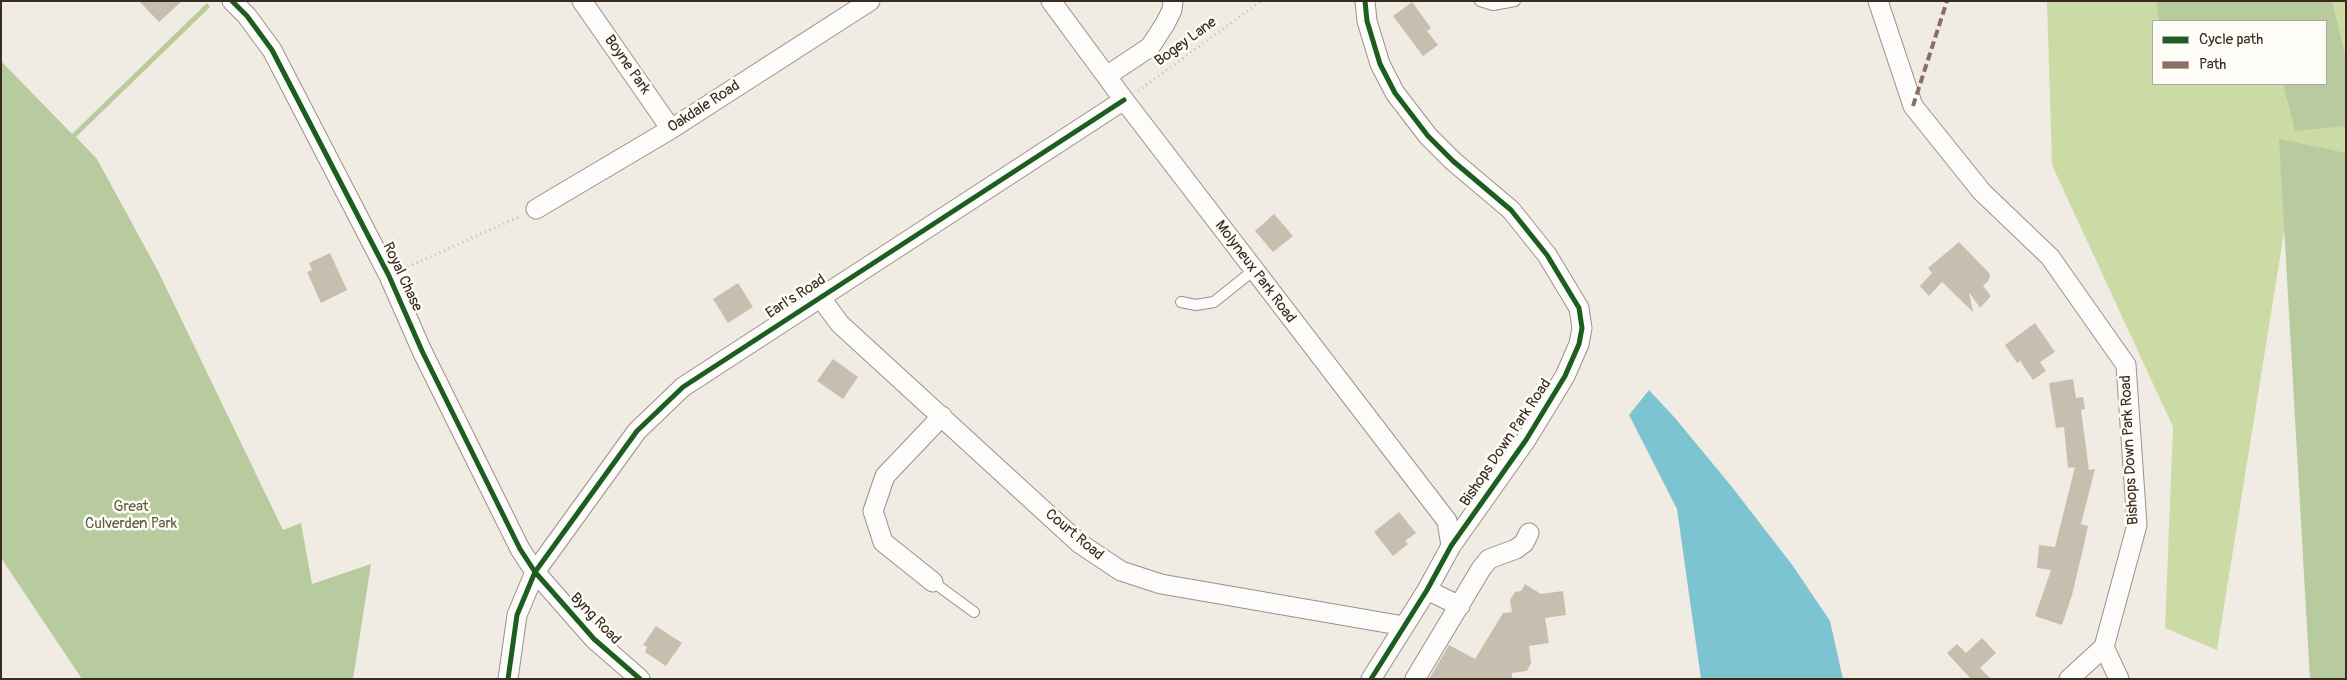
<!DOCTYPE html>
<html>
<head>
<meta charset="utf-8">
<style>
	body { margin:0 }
	#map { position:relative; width:2347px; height:680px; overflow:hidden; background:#f0ece3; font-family:Pangolin,sans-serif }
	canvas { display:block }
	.frame { position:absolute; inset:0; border:2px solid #3b2a1e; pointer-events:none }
	.legend { position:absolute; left:2152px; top:20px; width:175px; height:65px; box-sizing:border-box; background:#fdfcf7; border:1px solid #afa8a0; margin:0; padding:6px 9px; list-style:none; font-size:15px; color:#3b2a1e }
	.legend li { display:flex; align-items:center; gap:10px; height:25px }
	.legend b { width:25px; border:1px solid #afa8a0 }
</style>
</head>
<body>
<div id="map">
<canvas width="2347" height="680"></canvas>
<div class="frame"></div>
<ul class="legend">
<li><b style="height:6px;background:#1b5e20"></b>Cycle path</li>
<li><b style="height:6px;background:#8d6e63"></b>Path</li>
</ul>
</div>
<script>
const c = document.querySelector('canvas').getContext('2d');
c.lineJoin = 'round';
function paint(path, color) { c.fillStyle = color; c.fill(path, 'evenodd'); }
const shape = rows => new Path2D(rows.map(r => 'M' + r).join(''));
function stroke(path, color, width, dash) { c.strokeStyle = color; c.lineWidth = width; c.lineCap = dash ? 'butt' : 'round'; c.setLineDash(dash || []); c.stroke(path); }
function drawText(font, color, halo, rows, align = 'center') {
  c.font = font + ' Pangolin,sans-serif'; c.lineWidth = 5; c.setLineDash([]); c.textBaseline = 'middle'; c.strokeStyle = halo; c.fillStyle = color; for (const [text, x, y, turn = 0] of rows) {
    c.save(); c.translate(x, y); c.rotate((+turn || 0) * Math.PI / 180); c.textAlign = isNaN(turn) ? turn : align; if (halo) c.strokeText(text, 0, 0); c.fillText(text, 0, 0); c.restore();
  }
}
const green = shape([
	[2047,1,2346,1,2346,175,2294,170,2217,650,2165,628,2173,427,2052,165],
	[2153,21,2326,21,2326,84,2153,84]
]);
const forest = shape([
	[2156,1,2332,1,2346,59,2346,126,2295,131,2283,84,2326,84,2326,21,2159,21],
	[207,3,210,7,76,137,97,159,158,271,283,530,301,523,312,584,371,564,353,679,82,679,1,558,1,61,72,134],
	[2279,139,2346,153,2346,679,2310,679]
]);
const water = shape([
	[1649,390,1675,418,1732,487,1793,566,1830,621,1843,679,1701,679,1677,509,1629,415]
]);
const building = shape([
	[139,1,182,1,159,22],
	[1412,2,1431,28,1427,31,1438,45,1423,56,1393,16],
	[1274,214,1293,236,1273,252,1255,231],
	[1959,242,1990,274,1989,280,1983,286,1991,296,1980,308,1969,292,1973,312,1942,282,1929,296,1920,286,1932,273,1928,268],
	[330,253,347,290,321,303,307,272,312,270,309,263],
	[738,283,753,307,728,323,713,299],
	[2035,323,2055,352,2040,362,2046,371,2033,380,2020,361,2017,363,2005,345],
	[833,359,858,377,843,399,817,381],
	[2073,379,2076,398,2083,397,2085,409,2081,410,2089,470,2095,469,2081,524,2088,526,2083,549,2072,595,2062,625,2035,616,2051,570,2037,568,2039,545,2055,547,2075,467,2068,468,2064,427,2056,428,2049,383],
	[1399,512,1416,533,1405,541,1408,544,1393,556,1374,532],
	[1525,584,1541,594,1563,591,1566,615,1545,618,1549,643,1529,646,1531,663,1527,671,1512,673,1512,679,1429,679,1449,645,1475,659,1503,613,1512,612,1510,600,1515,592,1521,591],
	[656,626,682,643,666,666,645,652,647,647,643,645],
	[1982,638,1996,653,1980,668,1991,679,1971,679,1947,653,1957,644,1966,653]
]);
const path = shape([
	[1138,91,1261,1],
	[403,269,521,216]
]);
const service = shape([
	[1480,1,1493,5,1515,1],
	[1181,302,1196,305,1214,302,1254,270],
	[933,582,974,612]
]);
const minor = shape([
	[232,1,247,16,272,50,389,276,422,351,520,549,535,572,594,639,640,679],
	[582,1,671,129],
	[1051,1,1124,100,1447,521,1451,546],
	[1365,1,1367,21,1380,64,1395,93,1428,136,1453,161,1511,210,1547,255,1579,308,1582,328,1579,344,1565,376,1526,440,1451,546,1427,590,1371,679],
	[1878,1,1913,106,1982,192,2050,257,2126,365,2137,525,2104,647],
	[1108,75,1150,47,1165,24,1172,10,1173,1],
	[536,209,671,129,870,1],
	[820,297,840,324,1079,543,1121,571,1161,584,1404,626],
	[933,582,883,542,873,511,885,476,942,416],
	[1427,590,1460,606],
	[2104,647,2119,679],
	[508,679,517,615,535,572,637,431,683,387,1124,100],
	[1415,679,1481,569,1489,559,1516,549,1524,543,1529,533],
	[2069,679,2104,647]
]);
const quiet = shape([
	[1913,106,1947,1]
]);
const cycleway = shape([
	[232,1,247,16,272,50,389,276,422,351,520,549,535,572,594,639,640,679],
	[1365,1,1367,21,1380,64,1395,93,1428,136,1453,161,1511,210,1547,255,1579,308,1582,328,1579,344,1565,376,1526,440,1451,546,1427,590,1371,679],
	[508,679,517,615,535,572,637,431,683,387,1124,100]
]);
const streetNames = [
	["Bogey Lane",1186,42,-36],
	["Boyne Park",627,65,55],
	["Oakdale Road",704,107,-33],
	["Molyneux Park Road",1255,272,53],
	["Royal Chase",402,277,65],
	["Earl's Road",796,297,-33],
	["Bishops Down Park Road",1506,443,-56],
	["Bishops Down Park Road",2130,450,-93],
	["Court Road",1074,535,40],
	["Byng Road",595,619,46]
];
const parkNames = [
	["Great",131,507],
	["Culverden Park",131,524]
];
paint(green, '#ccdba6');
paint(forest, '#b8cb9e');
paint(water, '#7dc4d2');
paint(building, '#c8beaf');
stroke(service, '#97928c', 12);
stroke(minor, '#97928c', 21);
stroke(path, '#c0bebc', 3, [1, 4]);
stroke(service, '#fdfcfb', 10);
stroke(minor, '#fdfcfb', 19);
stroke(quiet, '#8d6e63', 4, [8, 4]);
stroke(cycleway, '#1b5e20', 5);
drawText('15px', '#3b2a1e', '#fdfcf7', streetNames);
drawText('15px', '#5e5b38', '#fdfcf7', parkNames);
</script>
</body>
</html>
